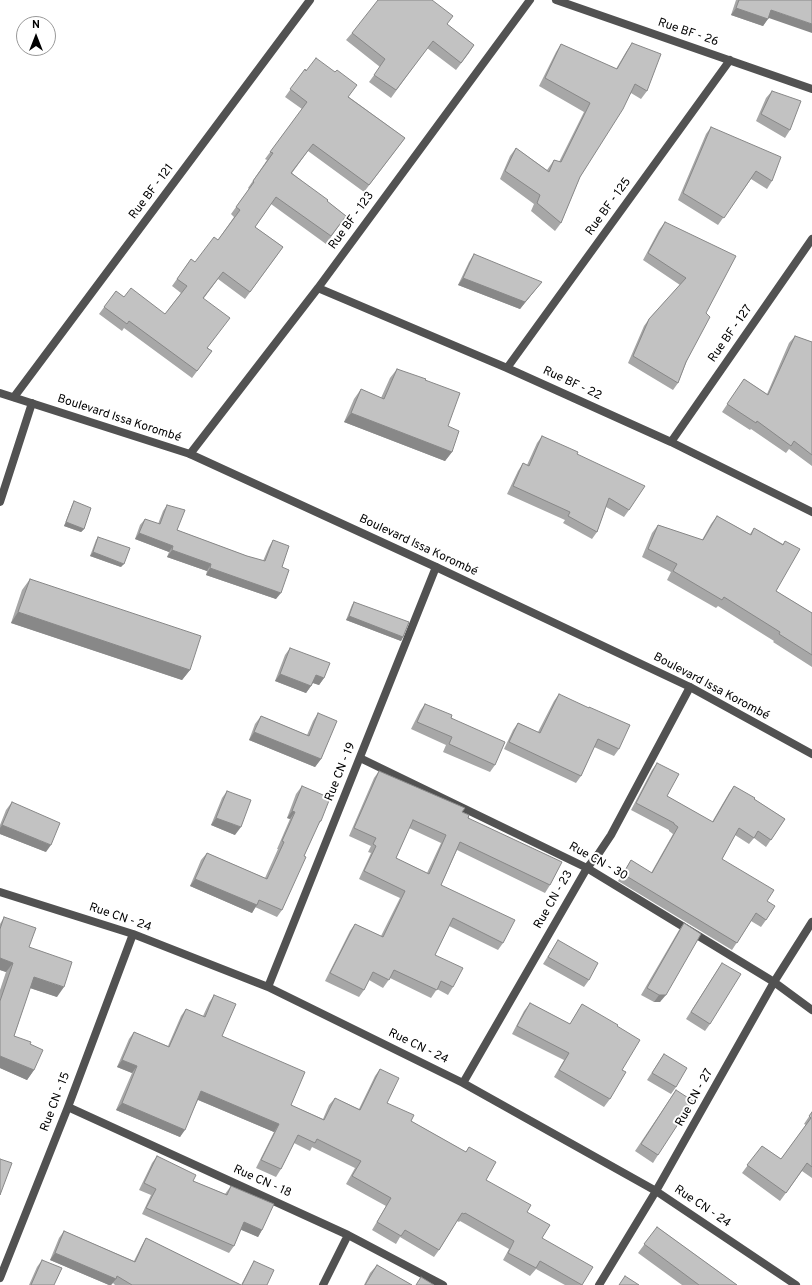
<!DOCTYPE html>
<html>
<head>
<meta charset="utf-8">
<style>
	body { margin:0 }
	#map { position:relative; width:812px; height:1285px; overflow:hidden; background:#fff; font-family:Overpass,sans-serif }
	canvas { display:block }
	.north { position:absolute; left:16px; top:16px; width:40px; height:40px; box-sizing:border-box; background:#fff; border:1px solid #999; border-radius:50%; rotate:0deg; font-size:11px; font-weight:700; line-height:16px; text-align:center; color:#000 }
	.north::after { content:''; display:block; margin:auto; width:14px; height:18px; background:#000; clip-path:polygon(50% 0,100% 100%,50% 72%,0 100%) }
</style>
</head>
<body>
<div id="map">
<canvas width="812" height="1285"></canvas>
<div class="north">N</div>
</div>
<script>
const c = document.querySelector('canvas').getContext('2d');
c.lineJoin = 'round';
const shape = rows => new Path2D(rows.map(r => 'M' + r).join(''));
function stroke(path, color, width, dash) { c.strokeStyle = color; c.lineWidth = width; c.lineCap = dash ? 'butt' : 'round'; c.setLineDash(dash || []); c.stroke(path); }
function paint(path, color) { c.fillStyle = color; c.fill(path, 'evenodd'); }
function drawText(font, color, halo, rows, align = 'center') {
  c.font = font + ' Overpass,sans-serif'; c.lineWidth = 4; c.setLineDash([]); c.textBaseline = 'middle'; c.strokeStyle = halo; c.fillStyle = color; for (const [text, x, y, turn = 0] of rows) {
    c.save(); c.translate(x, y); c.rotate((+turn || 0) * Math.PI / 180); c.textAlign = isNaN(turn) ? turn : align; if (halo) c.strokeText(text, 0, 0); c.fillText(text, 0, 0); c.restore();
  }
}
const minor = shape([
	[556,0,812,89],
	[318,288,507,368,671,442,812,512],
	[507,368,730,60],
	[14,397,310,0],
	[671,442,812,239],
	[190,454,318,288,530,0],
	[0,502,32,403],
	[360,758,587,868,774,982,812,1010],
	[0,892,133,934,268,987,463,1083,656,1191,796,1285],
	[268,987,436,567],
	[463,1083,587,868,599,853,611,835,690,687],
	[68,1107,348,1235,443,1285],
	[0,1278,68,1107,133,934],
	[323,1285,348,1235],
	[599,1285,656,1191,774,982,812,922]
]);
const tertiary = shape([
	[0,393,190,454,436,567,690,687,812,754]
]);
const wall = shape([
	[736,0,812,0,768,18,763,26,731,15],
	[447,24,474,45,469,53,456,70,427,48,391,98,369,82,380,67,346,40,352,33],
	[632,43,647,91,641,99,631,93,580,177,561,223,555,231,531,211,534,204,500,179,510,156,516,148,547,170,554,160,559,162,584,112,539,86,556,52,561,44,616,69,626,52],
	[305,69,349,97,405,138,364,192,308,151,292,173,327,201,346,216,326,244,271,204,255,227,283,247,245,299,218,279,204,298,208,348,212,351,192,378,124,328,122,331,99,314,116,291,124,297,165,314,181,293,172,286,191,259,195,262,218,240,234,217,231,214,249,189,248,188,267,160,265,159,302,109,285,97],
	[772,91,790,130,785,138,756,121,766,98],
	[711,127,772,181,767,189,751,179,718,225,678,200,706,134],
	[665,222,706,313,678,383,673,390,628,363,644,326,649,319,680,285,643,260,659,230],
	[474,254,536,289,520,309,458,285,469,262],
	[795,336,812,342,812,466,789,449,786,453,751,429,750,430,722,412,744,379,767,394,789,343],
	[397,369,425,380,448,426,452,452,445,461,344,422,354,399,361,389,381,398,390,378],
	[542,436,577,454,629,510,624,517,606,507,597,532,592,539,563,523,565,520,507,494,518,471,523,463,527,465,537,443],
	[74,501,84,529,81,532,64,526,72,505],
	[167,505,177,530,247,556,263,561,269,547,273,540,282,567,276,599,206,575,207,571,167,557,169,552,135,539,140,525,145,519,158,524,163,511],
	[717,516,750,534,754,528,783,544,785,541,776,591,812,613,812,667,773,642,774,641,718,606,716,608,667,580,671,572,642,557,652,533,658,525,702,540,711,524],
	[98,537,121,567,90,556,96,540],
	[30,579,190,670,182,680,11,623,22,590],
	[354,602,403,637,401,641,346,620,352,605],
	[290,648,324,678,319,685,313,683,306,693,275,681,285,655],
	[559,694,619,749,614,756,594,747,581,776,576,783,504,749,513,730,518,723,538,732,554,701],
	[425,704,451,718,495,765,490,772,443,752,446,745,411,729,420,711],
	[318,713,321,759,315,767,249,740,255,724,261,716,307,735,313,721],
	[657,763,667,796,712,822,729,793,734,786,785,819,766,847,754,838,749,844,735,835,722,859,767,901,766,920,761,927,751,921,732,950,618,881,631,860,651,873,673,834,669,831,669,830,631,810,652,770],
	[379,771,462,812,550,885,545,893,457,850,441,885,503,943,498,950,449,926,435,955,453,987,448,995,437,989,431,998,390,978,383,988,369,980,364,990,359,997,325,981,350,931,355,924,381,936,400,898,359,879,371,853,368,852,371,846,349,836,374,778],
	[409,828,441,843,427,873,396,858],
	[302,786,321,821,317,826,304,856,282,910,277,917,255,907,252,913,190,886,201,860,207,853,265,878,278,849,277,849,290,819,287,818,296,794],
	[227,791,235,835,211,825,222,798],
	[12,802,46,852,0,834,0,825,6,810],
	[4,917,29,947,57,997,30,988,14,1036,30,1044,34,1070,27,1080,0,1068,0,990,6,972,0,970,0,924],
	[684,923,660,1002,654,1002,641,995,679,930],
	[558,940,589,980,584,987,543,964],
	[722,963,710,1024,705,1031,686,1019],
	[214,995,222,1036,291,1105,323,1119,329,1105,335,1098,359,1109,375,1076,380,1069,387,1103,411,1121,466,1152,469,1147,486,1180,527,1212,542,1238,582,1285,565,1285,536,1269,530,1276,503,1260,509,1249,460,1221,459,1222,457,1221,439,1250,434,1257,400,1237,396,1244,372,1230,386,1206,346,1184,355,1168,312,1147,310,1151,294,1143,281,1169,276,1177,256,1168,274,1132,198,1100,180,1137,116,1110,132,1073,117,1067,129,1039,134,1032,168,1046,181,1016,186,1009,203,1016,209,1003],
	[530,1003,570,1024,582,1004,617,1026,622,1070,610,1099,604,1107,554,1077,564,1060,512,1034,524,1011],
	[664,1054,676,1087,671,1094,647,1080],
	[676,1090,658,1155,653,1163,635,1151],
	[812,1112,812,1178,802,1171,780,1201,742,1173,762,1146,781,1159,806,1125,804,1124],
	[157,1156,193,1181,225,1194,231,1186,262,1230,258,1237,241,1229,234,1246,229,1253,142,1214,151,1195,139,1190,152,1163],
	[657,1227,737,1285,682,1285,638,1253],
	[64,1231,134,1261,142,1245,146,1238,241,1285,115,1285,113,1283,111,1285,109,1285,50,1260,59,1238],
	[42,1260,54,1285,29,1285,37,1267],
	[254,1261,267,1285,241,1285,250,1268],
	[377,1265,412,1285,364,1285,370,1273]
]);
const shadedWall = shape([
	[736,8,768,19,763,26,731,15],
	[771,10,812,24,812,33,766,17],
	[463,278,542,282,536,289,520,309,458,285],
	[351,413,452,452,445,461,344,422],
	[66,522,84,529,81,532,64,526],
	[139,533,173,546,169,552,135,539],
	[172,550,211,564,207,571,167,557],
	[93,552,124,564,121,567,90,556],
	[210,568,281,593,276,599,206,575],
	[18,612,190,670,182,680,11,623],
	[349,616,403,637,401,641,346,620],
	[280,674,311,686,306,693,275,681],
	[316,675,324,678,319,685,310,682],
	[254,732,321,759,315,767,249,740],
	[292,811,295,812,290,819,287,818],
	[216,818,241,827,235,835,211,825],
	[2,825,51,845,46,852,0,834,0,828],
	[195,879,257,905,252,913,190,886],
	[0,958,13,963,6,972,0,970],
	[34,977,64,987,57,997,27,987],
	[659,995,666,995,660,1002,654,1002],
	[0,1056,34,1070,27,1080,0,1068],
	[122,1060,137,1066,132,1073,117,1067],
	[201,1091,279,1124,274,1132,196,1099],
	[122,1103,185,1130,180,1137,116,1110],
	[244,1222,262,1230,258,1237,239,1229],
	[55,1253,116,1279,111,1285,109,1285,50,1260]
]);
const building = shape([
	[378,0,432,0,453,16,447,24,474,45,461,63,433,41,396,90,374,75,385,59,352,33,378,0],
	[739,0,812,0,812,24,771,10,768,19,736,8,739,0],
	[632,43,661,54,647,91,635,84,623,109,580,177,561,223,537,203,540,195,505,171,516,148,549,172,554,160,561,162,590,103,545,78,561,44,617,69,632,43],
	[316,58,335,72,337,70,357,85,348,97,405,138,369,185,313,144,291,173,328,200,327,201,346,216,331,236,276,197,255,227,283,247,250,292,223,272,203,298,230,318,207,348,212,351,197,371,129,321,127,324,104,307,116,291,124,297,131,288,165,314,187,286,177,279,191,259,195,262,214,237,218,240,240,210,236,207,254,182,253,181,273,153,270,152,307,102,290,89,305,69,306,71,316,58],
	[772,91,801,101,790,130,761,114,772,91],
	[711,127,781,157,772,181,756,171,724,218,683,193,711,127],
	[665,222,736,256,706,313,710,317,686,362,678,383,633,356,649,319,686,278,648,253,665,222],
	[474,254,542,282,525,302,463,278,474,254],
	[795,336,812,342,812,455,794,441,791,446,757,421,756,423,727,404,744,379,768,395,795,336],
	[397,369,426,379,425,380,460,393,448,426,459,431,452,452,351,413,361,389,384,399,397,369],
	[542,436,578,452,577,454,645,486,629,510,609,498,597,532,568,516,570,512,513,486,523,463,529,466,542,436],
	[74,501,91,508,84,529,66,522,74,501],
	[167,505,185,510,177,530,247,556,265,561,273,540,289,546,282,567,289,570,281,593,210,568,211,564,172,550,173,546,139,533,145,519,160,524,167,505],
	[717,516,751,535,754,528,783,545,785,541,800,549,776,591,812,613,812,655,779,634,780,632,724,597,722,600,673,571,677,564,648,549,658,525,703,540,717,516],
	[98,537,130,548,124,564,93,552,98,537],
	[30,579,201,636,190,670,18,612,30,579],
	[354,602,409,622,403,637,349,616,354,602],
	[290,648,330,663,324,678,316,675,311,686,280,674,290,648],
	[559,694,589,708,589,707,630,725,619,749,598,739,581,776,509,742,518,723,540,733,559,694],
	[425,704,452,715,451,718,505,742,495,765,449,744,452,737,417,722,425,704],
	[318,713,337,721,321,759,254,732,261,716,309,736,318,713],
	[657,763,679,774,667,796,713,822,734,786,755,798,754,799,785,819,771,840,758,831,754,838,739,828,722,859,774,890,767,901,775,906,766,920,756,913,737,943,623,874,631,860,652,873,678,827,674,824,674,823,636,803,657,763],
	[379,771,465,808,462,812,469,815,468,818,562,862,550,885,460,842,441,885,515,920,503,943,453,918,435,955,463,968,453,987,441,981,437,990,394,970,389,980,373,972,364,990,330,973,355,924,383,937,405,891,364,871,376,846,373,844,376,838,354,828,379,771],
	[413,820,446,835,429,874,396,858,413,820],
	[302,786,330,798,321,821,320,821,304,856,306,857,282,910,259,900,257,905,195,879,207,853,267,879,284,842,282,841,295,812,292,811,302,786],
	[227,791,251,800,241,827,216,818,227,791],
	[12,802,60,823,51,845,2,825,12,802],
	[4,917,36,928,29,947,72,962,64,987,34,977,14,1036,31,1042,30,1044,43,1050,34,1070,0,1056,0,1001,13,963,0,958,0,929,4,917],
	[684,923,701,934,666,995,659,995,647,988,684,923],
	[558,940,598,963,589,980,548,957,558,940],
	[722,963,741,974,710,1024,691,1012,722,963],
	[214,995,236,1004,222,1036,305,1072,291,1105,324,1120,335,1098,360,1110,380,1069,399,1078,387,1103,414,1115,411,1121,466,1152,469,1147,496,1162,486,1180,531,1205,527,1212,550,1225,542,1238,593,1267,582,1285,540,1261,536,1268,508,1253,514,1241,465,1213,464,1214,462,1213,439,1250,405,1230,401,1236,377,1222,391,1198,352,1176,361,1161,317,1139,315,1143,298,1135,281,1169,261,1160,279,1124,201,1091,185,1130,122,1103,137,1066,122,1060,134,1032,169,1047,186,1009,205,1017,214,995],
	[530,1003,570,1024,582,1004,618,1025,617,1026,640,1040,622,1070,626,1072,610,1099,559,1070,569,1053,517,1026,530,1003],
	[664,1054,687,1068,676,1087,652,1073,664,1054],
	[676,1090,693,1101,658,1155,641,1144,676,1090],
	[812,1112,812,1167,807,1163,786,1193,747,1165,762,1146,781,1159,811,1118,809,1116,812,1112],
	[157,1156,196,1175,193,1181,227,1195,231,1186,274,1204,262,1230,244,1222,234,1246,146,1208,156,1189,144,1183,157,1156],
	[0,1159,12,1163,0,1195,0,1159],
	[657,1227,737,1285,699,1285,644,1244,657,1227],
	[64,1231,135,1262,146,1238,241,1285,132,1285,117,1276,116,1279,55,1253,64,1231],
	[42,1260,62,1268,54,1285,31,1285,42,1260],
	[254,1261,274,1270,267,1285,242,1285,254,1261],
	[377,1265,412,1285,365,1285,377,1265],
	[625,1276,639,1285,619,1285,625,1276],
	[421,1277,434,1285,416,1285,421,1277]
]);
const streetNames = [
	["Rue BF - 26",688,33,19],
	["Rue BF - 121",152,192,-53],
	["Rue BF - 125",609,207,-54],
	["Rue BF - 123",352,221,-54],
	["Rue BF - 127",731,334,-55],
	["Rue BF - 22",572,384,25],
	["Boulevard Issa Korombé",119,419,18],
	["Boulevard Issa Korombé",418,546,25],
	["Boulevard Issa Korombé",711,687,28],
	["Rue CN - 19",341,772,-68],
	["Rue CN - 30",598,862,29],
	["Rue CN - 23",554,900,-60],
	["Rue CN - 24",120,918,19],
	["Rue CN - 24",418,1047,26],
	["Rue CN - 27",695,1098,-61],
	["Rue CN - 15",56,1102,-69],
	["Rue CN - 18",262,1182,24],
	["Rue CN - 24",702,1207,34]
];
stroke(minor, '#525252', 8);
stroke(tertiary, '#525252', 8);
paint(wall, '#a7a7a7');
paint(shadedWall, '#888');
paint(building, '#c2c2c2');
stroke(building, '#888', 1);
drawText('12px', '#000', '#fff', streetNames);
</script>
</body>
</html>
